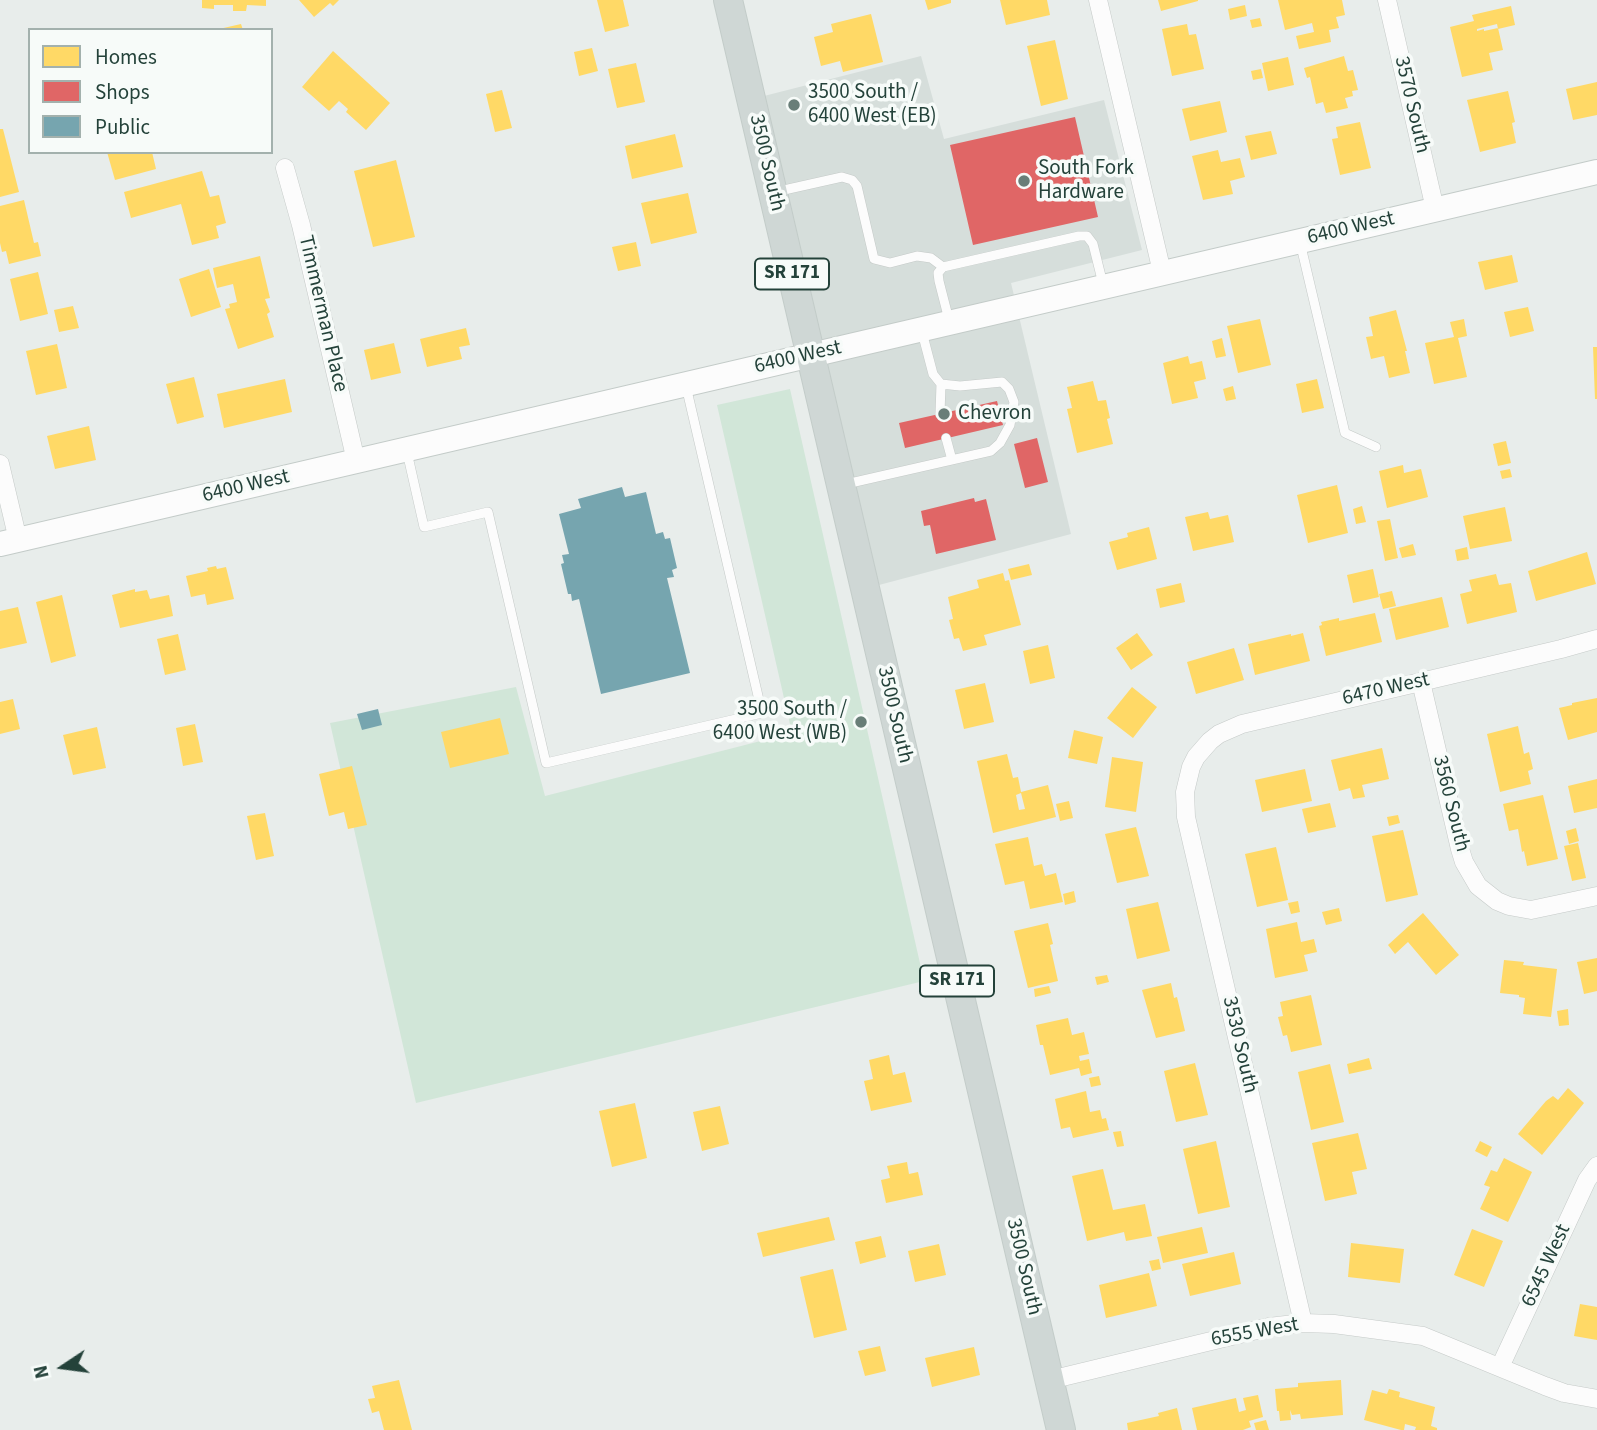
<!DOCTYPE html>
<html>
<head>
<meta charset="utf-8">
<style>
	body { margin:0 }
	#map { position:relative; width:1597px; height:1430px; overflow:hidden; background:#e8edeb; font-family:"Source Sans 3",sans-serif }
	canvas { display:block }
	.legend { position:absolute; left:28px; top:28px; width:245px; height:126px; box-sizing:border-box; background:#f7fbf9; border:2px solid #a3b1ad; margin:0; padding:9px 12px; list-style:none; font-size:21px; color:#24423a }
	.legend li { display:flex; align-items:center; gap:14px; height:35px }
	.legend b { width:35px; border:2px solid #a3b1ad }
	.north { position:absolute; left:28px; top:1332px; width:70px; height:70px; -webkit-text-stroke:5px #f7fbf9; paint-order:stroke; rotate:257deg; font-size:19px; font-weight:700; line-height:28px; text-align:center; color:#24423a }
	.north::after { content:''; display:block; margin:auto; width:24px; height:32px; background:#24423a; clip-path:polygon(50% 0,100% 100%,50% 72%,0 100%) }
</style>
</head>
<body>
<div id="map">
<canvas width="1597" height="1430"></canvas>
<ul class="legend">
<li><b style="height:19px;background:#ffd966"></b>Homes</li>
<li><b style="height:19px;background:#e06666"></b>Shops</li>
<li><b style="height:19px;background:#76a5af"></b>Public</li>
</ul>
<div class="north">N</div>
</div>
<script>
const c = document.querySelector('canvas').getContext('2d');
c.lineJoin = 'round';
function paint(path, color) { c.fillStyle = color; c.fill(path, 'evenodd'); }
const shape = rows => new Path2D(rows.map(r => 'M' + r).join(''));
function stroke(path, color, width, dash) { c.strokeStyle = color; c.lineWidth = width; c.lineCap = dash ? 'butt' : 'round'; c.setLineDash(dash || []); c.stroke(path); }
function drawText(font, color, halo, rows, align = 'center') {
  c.font = font + ' "Source Sans 3",sans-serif'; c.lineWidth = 7; c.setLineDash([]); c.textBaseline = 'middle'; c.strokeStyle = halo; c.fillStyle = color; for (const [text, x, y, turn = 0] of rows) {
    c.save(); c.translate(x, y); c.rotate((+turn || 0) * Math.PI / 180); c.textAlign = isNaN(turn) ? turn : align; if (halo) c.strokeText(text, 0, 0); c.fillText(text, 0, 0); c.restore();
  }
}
const built = shape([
	[921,56,944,139,1104,100,1142,250,1011,283,1071,534,879,585,764,96]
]);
const green = shape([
	[790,389,924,981,416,1103,330,723,516,687,545,796,792,733,717,405]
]);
const homes = shape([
	[202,0,266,0,266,6,247,5,246,11,233,11,233,5,214,5,214,9,202,8],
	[299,0,339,0,333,6,330,3,314,17],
	[597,0,623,0,629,26,605,32],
	[925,0,951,0,951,3,928,10],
	[1000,0,1047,0,1050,15,1006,25],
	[1158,0,1198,0,1198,1,1161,11],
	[1278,0,1342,0,1345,15,1336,17,1339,28,1329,30,1331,42,1299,49,1296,36,1314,32,1312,23,1285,30],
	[1245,5,1247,16,1230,20,1228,9],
	[1511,6,1515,25,1498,29,1497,24,1477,29,1477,31,1484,29,1484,31,1498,28,1503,50,1489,53,1493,70,1462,77,1450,27,1474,21,1472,15],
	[871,14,883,62,843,72,840,61,821,66,814,37,833,32,831,24],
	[1260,18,1262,26,1252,28,1250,20],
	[241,24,243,30,219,30,219,29],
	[1187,24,1189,35,1196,34,1204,69,1172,76,1162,29],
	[1055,40,1068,99,1041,106,1027,46],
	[592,48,598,71,579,76,574,52],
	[333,51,390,103,366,130,346,112,348,109,339,101,329,111,302,87],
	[1344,56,1348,71,1353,70,1358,90,1352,91,1353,96,1345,98,1348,108,1326,113,1323,102,1316,104,1310,77,1307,78,1304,68],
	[1288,57,1294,85,1268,91,1262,63],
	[636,63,645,102,617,108,608,69],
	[1261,69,1263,78,1253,80,1251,71],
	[1597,82,1597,115,1573,120,1566,89],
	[502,90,512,128,495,132,486,94],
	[1508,91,1515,122,1512,123,1516,143,1480,152,1467,100],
	[1220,101,1227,132,1190,141,1182,109],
	[1360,122,1371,168,1340,175,1332,139,1338,138,1336,127],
	[0,129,3,129,19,192,0,197],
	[1271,131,1277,154,1251,160,1245,136],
	[675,134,683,167,632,179,625,146],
	[1218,150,1221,162,1240,158,1245,177,1230,181,1233,194,1203,200,1192,156],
	[107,152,152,152,156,169,115,180],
	[396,160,415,237,373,247,354,171],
	[202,171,210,197,219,195,226,223,216,226,219,238,192,245,181,204,131,218,124,192],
	[688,193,697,233,651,244,641,203],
	[24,200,34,243,38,242,41,256,9,264,6,251,2,252,0,243,0,206],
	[636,242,641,266,618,271,612,247],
	[1512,255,1518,282,1485,290,1478,262],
	[260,256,270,298,265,299,270,312,267,314,274,337,238,349,225,309,230,308,229,304,237,302,233,284,217,288,213,268],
	[209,269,221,307,191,317,179,279],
	[38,272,48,314,20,321,10,279],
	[73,306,79,328,59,332,54,310],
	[1528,307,1534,331,1510,337,1504,312],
	[1396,310,1407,351,1405,351,1410,373,1389,378,1384,356,1371,359,1366,337,1373,336,1369,317],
	[1260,319,1271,365,1238,373,1227,326],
	[1464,319,1467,336,1458,338,1467,377,1434,384,1425,343,1454,337,1450,322],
	[466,328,470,345,459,347,462,359,427,367,420,339],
	[1222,338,1226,356,1216,358,1212,341],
	[394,343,401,373,371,380,364,350],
	[57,344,67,388,36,395,26,351],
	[1593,347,1597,347,1597,399,1595,399],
	[1188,356,1190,364,1202,361,1206,379,1194,382,1198,398,1172,404,1163,363],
	[194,377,204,417,177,424,166,384],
	[285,379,292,412,224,428,217,394],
	[1317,379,1324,408,1302,413,1296,384],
	[1093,381,1098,401,1106,400,1110,418,1107,419,1113,444,1077,453,1067,409,1072,408,1067,387],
	[1233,386,1236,399,1226,401,1223,389],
	[89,426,96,460,55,469,47,436],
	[1506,441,1511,463,1498,466,1493,444],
	[1403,465,1404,473,1421,469,1428,497,1387,508,1379,471],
	[1510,469,1512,477,1502,479,1500,471],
	[1337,485,1348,533,1308,543,1297,495],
	[1362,506,1366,522,1356,524,1353,509],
	[1505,507,1512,541,1470,549,1463,516],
	[1208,512,1210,519,1228,515,1234,542,1193,551,1185,517],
	[1390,519,1398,558,1385,561,1377,521],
	[1149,527,1157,559,1117,570,1109,542,1128,537,1127,533],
	[1413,544,1416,555,1402,558,1399,548],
	[1467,547,1469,559,1457,561,1455,550],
	[1587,552,1596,584,1536,601,1528,571],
	[1029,564,1032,575,1011,580,1008,569],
	[216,566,217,569,226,567,234,599,207,605,205,594,191,597,186,576,208,571,207,568],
	[1373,569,1379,597,1353,603,1347,575],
	[1003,573,1005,581,1009,580,1021,625,984,635,987,645,963,651,959,638,954,639,949,620,953,619,948,597,979,588,977,580],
	[1496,574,1499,585,1511,583,1517,612,1467,624,1460,594,1472,591,1469,580],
	[1181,583,1185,602,1160,608,1156,589],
	[135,589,135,592,147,590,150,599,169,595,173,616,120,628,112,595],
	[1392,591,1396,606,1383,609,1379,594],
	[62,595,76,656,51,663,36,602],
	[1442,597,1449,627,1396,640,1389,609],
	[18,607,27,643,0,649,0,611],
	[1375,613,1382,642,1326,656,1319,626,1322,625,1321,622,1339,618,1339,621],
	[1137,633,1153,655,1131,670,1116,648],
	[1303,633,1310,661,1255,675,1248,644,1291,634,1291,636],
	[178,634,186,670,165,675,157,639],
	[1048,645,1055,678,1030,684,1023,651],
	[1234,648,1244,680,1196,694,1187,662],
	[985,683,994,722,964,729,955,690],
	[1132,687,1157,707,1133,738,1107,718],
	[1597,698,1597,732,1568,740,1559,708,1572,705,1572,703],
	[13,699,20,729,0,734,0,702],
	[500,718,509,754,450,768,441,732],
	[195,724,203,762,183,766,176,728],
	[1518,726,1524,754,1529,752,1533,769,1528,771,1531,784,1500,792,1487,734],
	[97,727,106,768,73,775,63,735],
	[1074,730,1103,737,1097,764,1068,758],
	[1382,748,1389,779,1362,785,1365,797,1353,799,1350,788,1339,791,1331,760],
	[1007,754,1013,778,1018,777,1021,792,1048,785,1056,817,993,833,977,761],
	[1021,793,1025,809,1019,810,1016,795],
	[1112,757,1143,762,1136,812,1105,807],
	[352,766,367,825,348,829,344,812,329,816,319,774],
	[1305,769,1312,801,1262,812,1255,780],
	[1597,779,1597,808,1574,813,1568,786],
	[1543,795,1558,859,1527,866,1524,851,1522,852,1518,829,1509,831,1503,804],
	[1069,801,1073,818,1060,821,1056,804],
	[1330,803,1336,827,1308,833,1302,809],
	[265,813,274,856,256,860,247,816],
	[1398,815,1400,823,1389,826,1387,817],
	[1136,827,1149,876,1117,883,1105,834],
	[1576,828,1579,841,1569,844,1566,831],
	[1403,830,1418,895,1386,902,1372,836],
	[1028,837,1034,866,1042,864,1045,876,1056,873,1063,902,1030,909,1024,881,1005,885,995,844],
	[1578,843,1586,878,1572,881,1564,846],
	[1276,847,1288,900,1257,907,1245,854],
	[1074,891,1076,902,1065,905,1063,894],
	[1298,901,1300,912,1291,914,1288,903],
	[1158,902,1170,951,1137,959,1126,909],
	[1339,908,1342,921,1326,925,1322,912],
	[1423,913,1459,955,1436,975,1408,942,1395,954,1388,945],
	[1297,922,1301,942,1314,939,1317,952,1304,955,1308,971,1275,978,1266,929],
	[1048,923,1053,944,1050,945,1058,981,1028,988,1014,931],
	[1597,958,1597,991,1584,994,1577,962],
	[1504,960,1524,962,1523,965,1557,969,1551,1017,1523,1014,1525,998,1519,997,1519,995,1500,993],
	[1107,975,1109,982,1097,985,1095,977],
	[1171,983,1174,998,1177,997,1185,1031,1156,1038,1142,990],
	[1049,986,1051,993,1035,997,1034,989],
	[1311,995,1322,1045,1291,1052,1287,1035,1283,1036,1278,1017,1283,1016,1280,1002],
	[1568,1009,1569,1025,1559,1026,1557,1011],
	[1068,1018,1072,1035,1084,1032,1089,1054,1079,1056,1080,1061,1089,1059,1092,1073,1081,1076,1079,1068,1050,1075,1043,1045,1040,1045,1036,1025],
	[889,1055,893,1075,905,1072,912,1102,871,1111,864,1081,873,1079,869,1060],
	[1369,1058,1372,1069,1349,1074,1347,1064],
	[1195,1063,1208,1115,1176,1122,1164,1071],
	[1330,1064,1344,1122,1311,1130,1298,1072],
	[1099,1076,1101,1085,1091,1087,1089,1078],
	[1568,1088,1584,1103,1542,1155,1518,1134,1546,1101,1553,1096,1558,1100],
	[1086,1091,1090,1112,1100,1110,1102,1119,1106,1118,1109,1130,1073,1138,1070,1127,1061,1129,1055,1099],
	[635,1103,647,1158,612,1167,599,1111],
	[720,1106,729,1144,702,1151,693,1112],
	[1121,1131,1124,1146,1117,1147,1113,1132],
	[1358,1133,1367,1169,1352,1172,1357,1194,1325,1201,1312,1143],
	[1216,1141,1230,1207,1198,1214,1183,1149],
	[1480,1141,1492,1147,1487,1157,1475,1151],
	[1504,1158,1532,1172,1508,1222,1480,1209,1490,1187,1484,1185,1491,1170,1497,1172],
	[907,1162,909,1174,918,1172,923,1195,886,1203,881,1180,890,1178,887,1166],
	[1103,1169,1113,1210,1145,1204,1152,1236,1126,1241,1124,1232,1087,1241,1072,1176],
	[829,1217,835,1240,763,1257,757,1233],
	[1202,1227,1208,1253,1163,1263,1157,1237],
	[1472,1229,1503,1241,1484,1287,1454,1275],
	[881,1236,886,1257,860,1264,855,1242],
	[1351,1243,1404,1249,1400,1283,1348,1277],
	[939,1244,946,1275,915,1282,908,1251],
	[1234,1252,1241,1284,1190,1296,1182,1264],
	[1159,1259,1161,1269,1152,1271,1149,1261],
	[833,1269,847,1330,814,1338,800,1277],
	[1149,1273,1157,1306,1106,1318,1099,1285],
	[1580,1304,1597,1307,1597,1340,1574,1336],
	[880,1346,886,1371,865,1376,858,1351],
	[974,1347,980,1375,932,1387,925,1358],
	[399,1380,412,1430,384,1430,379,1411,372,1413,368,1399,375,1398,372,1386],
	[1341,1380,1343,1415,1301,1419,1300,1414,1292,1415,1290,1410,1291,1420,1280,1421,1279,1411,1277,1411,1275,1389,1298,1387,1298,1383],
	[1389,1389,1400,1392,1399,1397,1435,1407,1431,1426,1437,1428,1437,1430,1415,1430,1416,1427,1405,1424,1404,1430,1401,1430,1364,1420,1372,1390,1387,1394],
	[1258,1395,1263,1417,1249,1421,1251,1427,1243,1430,1197,1430,1192,1408,1236,1398,1239,1412,1246,1410,1243,1398],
	[1177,1408,1182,1430,1128,1430,1127,1423,1159,1416,1158,1413],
	[1266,1420,1269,1430,1256,1430,1254,1423]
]);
const shops = shape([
	[1075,117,1098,217,973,245,950,145],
	[997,401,1003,425,905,448,899,423],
	[1037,438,1048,482,1025,488,1014,444],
	[974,498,975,502,986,499,996,540,936,554,930,525,924,526,921,511]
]);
const public = shape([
	[622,487,625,497,646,492,656,534,663,532,665,539,670,538,677,568,672,570,674,577,667,578,690,673,601,694,579,599,572,601,571,594,568,594,561,564,564,563,562,555,569,554,559,514,581,508,578,499],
	[378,709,382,725,362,730,357,714]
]);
const lane = shape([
	[775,192,842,177,852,180,857,186,874,259,890,263,917,256,931,258,943,267],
	[1300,242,1345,433,1376,447],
	[949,320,939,281,938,273,943,267,1079,236,1087,236,1093,244,1103,284],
	[940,414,941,384],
	[946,438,952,460],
	[407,452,424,527,488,512,546,763,762,713,686,386],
	[846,484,991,451,1000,443,1010,425,1014,402,1009,389,1002,382,960,386,941,384,933,374,922,332]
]);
const street = shape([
	[1098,0,1162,272],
	[1387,0,1435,209],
	[285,168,301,225,356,461],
	[0,464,18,540],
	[1421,682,1460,849,1464,862,1478,886,1497,901,1509,906,1531,910,1597,896],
	[1303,1323,1186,817,1185,792,1191,767,1196,757,1210,741,1219,734,1242,724,1561,649,1597,639],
	[1500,1367,1587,1180,1597,1166],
	[1050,1380,1269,1327,1303,1323,1334,1324,1423,1336,1545,1386,1564,1393,1597,1399]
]);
const secondary = shape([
	[0,544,1597,172]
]);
const primary = shape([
	[728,0,1061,1430]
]);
const markers = [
	[794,105,7,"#697e78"],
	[1024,181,7,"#697e78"],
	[944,414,7,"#697e78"],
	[861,722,7,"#697e78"]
];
const shields = [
	[792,274,74],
	[957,981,74]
];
const shieldNames = [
	["SR 171",792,274],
	["SR 171",957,981]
];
const poiNames = [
	["3500 South /",808,93],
	["6400 West (EB)",808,117],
	["South Fork",1038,169],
	["Hardware",1038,193],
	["Chevron",958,414],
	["3500 South /",847,710,"right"],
	["6400 West (WB)",847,734,"right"]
];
const streetNames = [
	["3570 South",1411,105,77],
	["3500 South",766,163,77],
	["6400 West",1351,229,-13],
	["Timmerman Place",322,314,77],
	["6400 West",798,358,-13],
	["6400 West",246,487,-13],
	["6470 West",1386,690,-13],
	["3500 South",894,715,77],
	["3560 South",1450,804,76],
	["3530 South",1239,1045,77],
	["6545 West",1547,1266,-65],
	["3500 South",1023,1267,77],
	["6555 West",1255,1333,-10]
];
paint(built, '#d6dedb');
paint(green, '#d1e6d8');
paint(homes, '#ffd966');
paint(shops, '#e06666');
paint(public, '#76a5af');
stroke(lane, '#c5cac8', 10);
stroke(street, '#c5cac8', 19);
stroke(secondary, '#c3cbc8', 26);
stroke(primary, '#c3ccc9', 30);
stroke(lane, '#fcfcfc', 9);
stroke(street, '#fcfcfc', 18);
stroke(secondary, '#fcfcfc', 24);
stroke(primary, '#cfd7d5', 28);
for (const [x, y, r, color] of markers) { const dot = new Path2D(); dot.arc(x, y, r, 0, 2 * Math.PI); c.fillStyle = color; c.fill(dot); stroke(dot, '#f7fbf9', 2.5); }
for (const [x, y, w] of shields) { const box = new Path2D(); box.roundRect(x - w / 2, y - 15.5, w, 31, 5); c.fillStyle = '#f7fbf9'; c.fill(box); stroke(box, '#24423a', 2); }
drawText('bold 19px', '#24423a', null, shieldNames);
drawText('21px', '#24423a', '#f7fbf9', poiNames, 'left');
drawText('21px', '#24423a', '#f7fbf9', streetNames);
</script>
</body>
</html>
